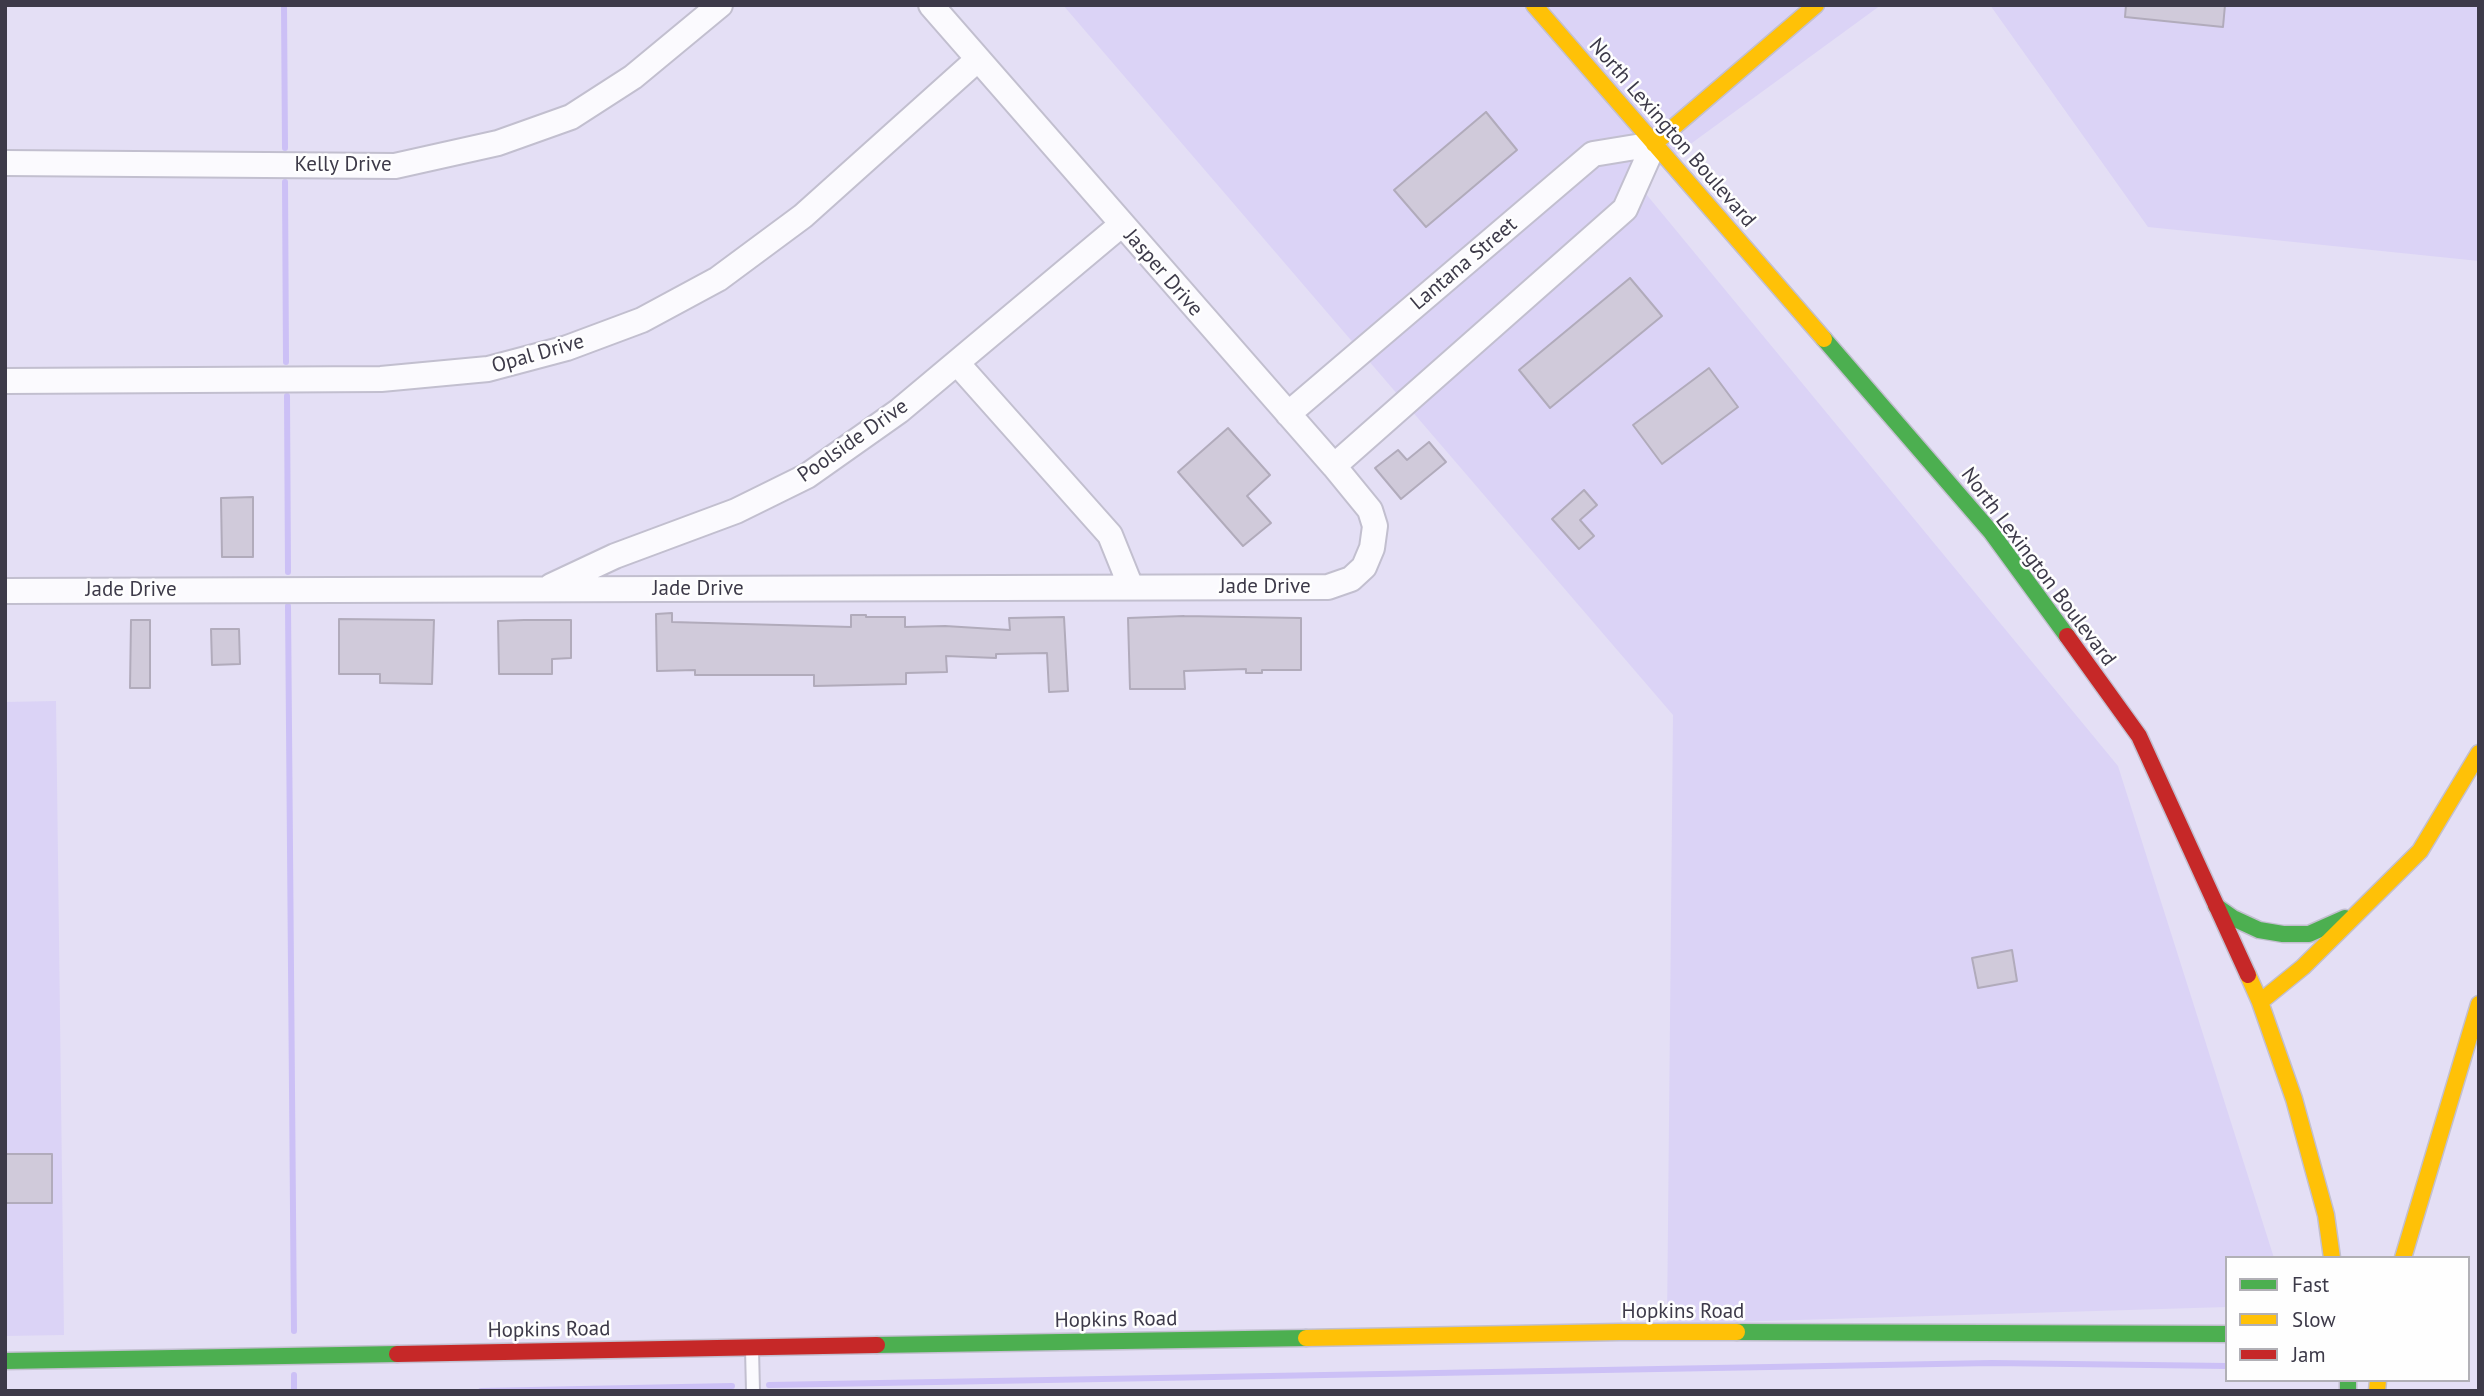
<!DOCTYPE html>
<html>
<head>
<meta charset="utf-8">
<style>
	body { margin:0 }
	#map { position:relative; width:2484px; height:1396px; overflow:hidden; background:#e4dff5; font-family:"PT Sans",sans-serif }
	canvas { display:block }
	.frame { position:absolute; inset:0; border:7px solid #3d3a49; pointer-events:none }
	.legend { position:absolute; left:2225px; top:1256px; width:245px; height:126px; box-sizing:border-box; background:#fefefe; border:2px solid #b1b0b6; margin:0; padding:9px 12px; list-style:none; font-size:21px; color:#3d3a49 }
	.legend li { display:flex; align-items:center; gap:14px; height:35px }
	.legend b { width:35px; border:2px solid #b1b0b6 }
</style>
</head>
<body>
<div id="map">
<canvas width="2484" height="1396"></canvas>
<div class="frame"></div>
<ul class="legend">
<li><b style="height:9px;background:#4caf50"></b>Fast</li>
<li><b style="height:9px;background:#ffc107"></b>Slow</li>
<li><b style="height:9px;background:#c62828"></b>Jam</li>
</ul>
</div>
<script>
const c = document.querySelector('canvas').getContext('2d');
c.lineJoin = 'round';
function paint(path, color) { c.fillStyle = color; c.fill(path, 'evenodd'); }
const shape = rows => new Path2D(rows.map(r => 'M' + r).join(''));
function stroke(path, color, width, dash) { c.strokeStyle = color; c.lineWidth = width; c.lineCap = dash ? 'butt' : 'round'; c.setLineDash(dash || []); c.stroke(path); }
function drawText(font, color, halo, rows, align = 'center') {
  c.font = font + ' "PT Sans",sans-serif'; c.lineWidth = 5; c.setLineDash([]); c.textBaseline = 'middle'; c.strokeStyle = halo; c.fillStyle = color; for (const [text, x, y, turn = 0] of rows) {
    c.save(); c.translate(x, y); c.rotate((+turn || 0) * Math.PI / 180); c.textAlign = isNaN(turn) ? turn : align; if (halo) c.strokeText(text, 0, 0); c.fillText(text, 0, 0); c.restore();
  }
}
const built = shape([
	[1063,5,1881,5,1637,183,2118,766,2274,1258,2227,1258,2227,1307,1667,1324,1673,715],
	[1990,5,2479,5,2479,261,2148,227],
	[56,701,64,1335,5,1336,5,702]
]);
const stream = shape([
	[284,5,285,148],
	[285,182,286,362],
	[287,396,288,572],
	[288,606,294,1331],
	[294,1375,294,1391],
	[769,1385,1992,1363,2227,1366],
	[481,1391,732,1386]
]);
const building = shape([
	[2126,5,2225,5,2223,27,2125,17,2126,5],
	[1486,112,1517,150,1426,227,1394,190,1486,112],
	[1630,278,1662,316,1550,408,1519,370,1630,278],
	[1709,368,1738,407,1662,464,1633,425,1709,368],
	[1228,428,1270,475,1247,496,1271,523,1243,546,1178,472,1228,428],
	[1429,442,1446,462,1401,499,1375,468,1398,450,1407,460,1429,442],
	[1584,490,1597,505,1580,520,1594,536,1579,549,1552,519,1584,490],
	[253,497,253,557,222,557,221,498,253,497],
	[672,613,672,622,851,627,851,615,866,615,866,617,905,617,905,627,945,626,1010,630,1009,618,1064,617,1068,691,1049,692,1047,653,996,654,996,658,946,656,947,672,906,673,906,684,814,686,814,675,695,675,695,670,657,671,656,614,672,613],
	[1184,616,1301,618,1301,670,1262,670,1262,673,1246,673,1246,669,1184,671,1185,689,1130,689,1128,618,1184,616],
	[339,619,434,620,432,684,380,683,380,674,339,674,339,619],
	[131,620,150,620,150,688,130,688,131,620],
	[524,620,571,620,571,658,552,659,552,674,499,674,498,621,524,620],
	[211,629,239,629,240,664,212,665,211,629],
	[2012,950,2017,981,1978,988,1972,958,2012,950],
	[5,1154,52,1154,52,1203,5,1203,5,1154]
]);
const lane = shape([
	[752,1349,753,1391]
]);
const street = shape([
	[5,163,395,166,498,143,571,117,633,77,720,5],
	[957,363,1110,535,1131,587],
	[5,381,381,379,488,369,567,348,642,320,718,279,803,216,977,60],
	[1288,414,1593,154,1654,144],
	[1334,466,1625,209,1654,144],
	[551,586,615,556,736,511,807,476,899,411,1121,225],
	[5,591,1328,587,1351,579,1364,567,1372,548,1375,526,1370,510,1334,466,931,5]
]);
const fast = shape([
	[1824,339,1991,532,2067,636],
	[2216,906,2233,918,2259,930,2283,934,2309,934,2345,918],
	[1737,1332,2227,1334],
	[877,1345,1306,1338],
	[5,1361,397,1354],
	[2348,1380,2348,1391]
]);
const slow = shape([
	[1534,5,1824,339],
	[1654,144,1816,5],
	[2248,975,2260,1002,2294,1099,2326,1215,2332,1258],
	[2260,1002,2303,967,2420,851,2479,753],
	[2403,1258,2479,1004],
	[1306,1338,1619,1332,1737,1332],
	[2377,1391,2378,1380]
]);
const jam = shape([
	[2067,636,2139,736,2248,975],
	[397,1354,877,1345]
]);
const streetNames = [
	["North Lexington Boulevard",1672,133,49],
	["Kelly Drive",343,165],
	["Lantana Street",1464,264,-40],
	["Jasper Drive",1163,273,49],
	["Opal Drive",538,354,-16],
	["Poolside Drive",853,441,-35],
	["North Lexington Boulevard",2038,567,53],
	["Jade Drive",1265,587],
	["Jade Drive",698,589],
	["Jade Drive",131,590],
	["Hopkins Road",1683,1312],
	["Hopkins Road",1116,1320,-1],
	["Hopkins Road",549,1330,-1]
];
paint(built, '#dbd3f6');
stroke(stream, '#ccc0f6', 6);
paint(building, '#d0cada');
stroke(building, '#b1abbb', 2);
stroke(lane, '#c2bfcf', 16);
stroke(street, '#c2bfcf', 28);
stroke(fast, '#c2bfcf', 19);
stroke(slow, '#c2bfcf', 19);
stroke(jam, '#c2bfcf', 19);
stroke(lane, '#fbfafe', 12);
stroke(street, '#fbfafe', 24);
stroke(fast, '#4caf50', 16);
stroke(slow, '#ffc107', 16);
stroke(jam, '#c62828', 16);
drawText('21px', '#3d3a49', '#fefefe', streetNames);
</script>
</body>
</html>
